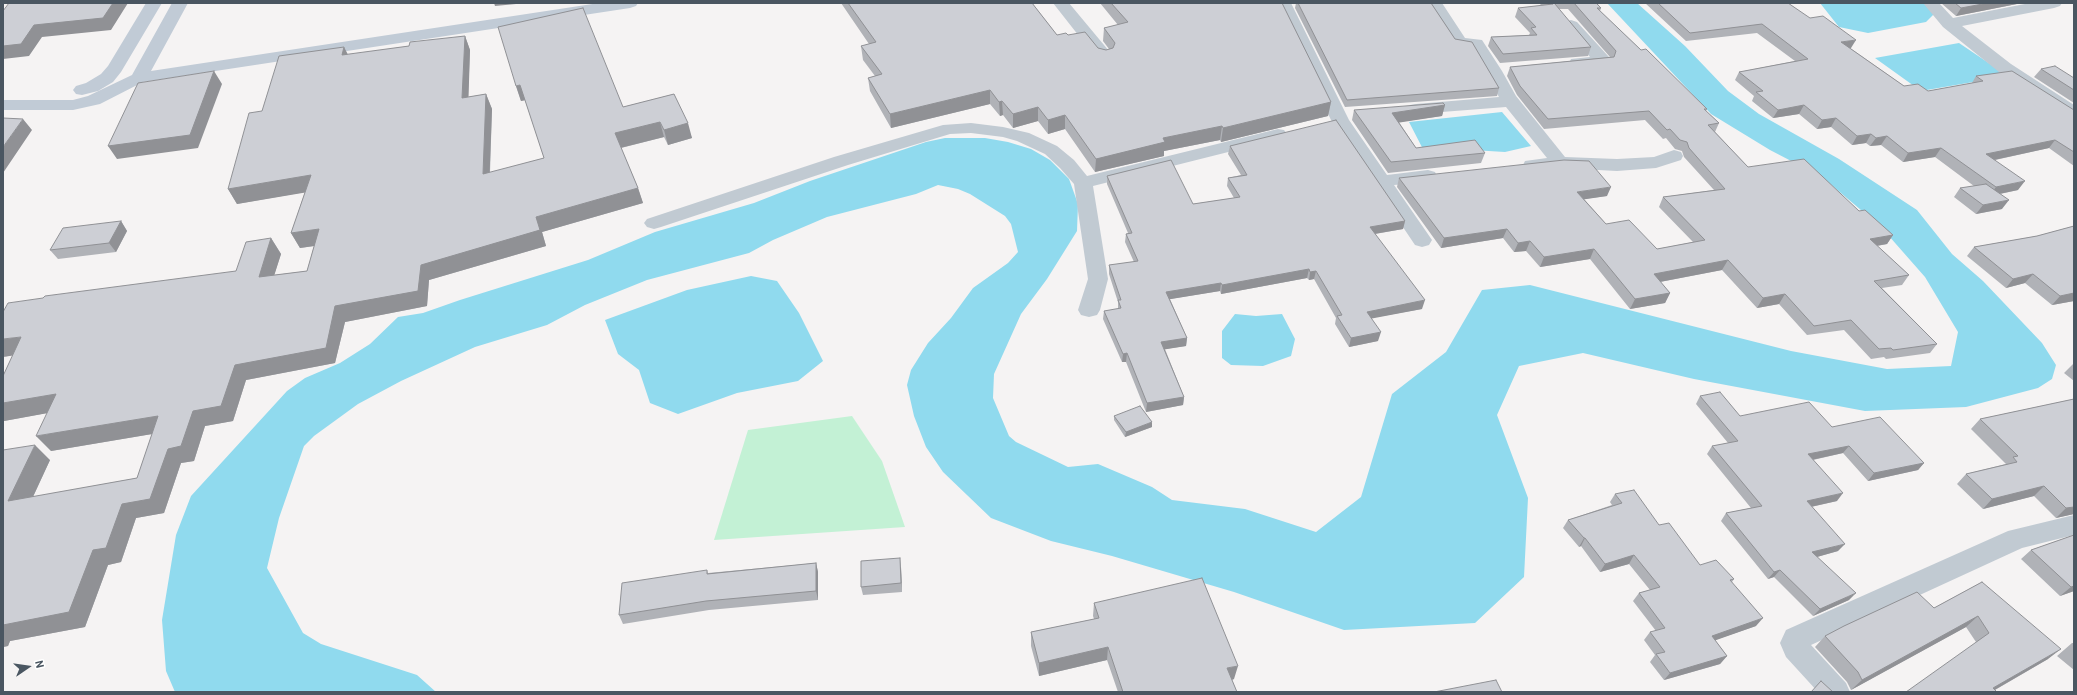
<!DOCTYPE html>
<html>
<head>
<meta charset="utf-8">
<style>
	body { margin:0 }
	#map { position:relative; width:2077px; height:695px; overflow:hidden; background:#f5f3f3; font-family:Barlow,sans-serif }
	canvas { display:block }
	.frame { position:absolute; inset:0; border:4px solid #4a5661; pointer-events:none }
	.north { position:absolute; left:8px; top:647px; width:40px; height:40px; -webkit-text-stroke:3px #fff; paint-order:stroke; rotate:77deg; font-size:11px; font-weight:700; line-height:16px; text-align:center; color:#4a5661 }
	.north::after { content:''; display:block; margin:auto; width:14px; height:18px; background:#4a5661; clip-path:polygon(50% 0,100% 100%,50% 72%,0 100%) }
</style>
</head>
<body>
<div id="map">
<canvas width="2077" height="695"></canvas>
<div class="frame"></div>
<div class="north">N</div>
</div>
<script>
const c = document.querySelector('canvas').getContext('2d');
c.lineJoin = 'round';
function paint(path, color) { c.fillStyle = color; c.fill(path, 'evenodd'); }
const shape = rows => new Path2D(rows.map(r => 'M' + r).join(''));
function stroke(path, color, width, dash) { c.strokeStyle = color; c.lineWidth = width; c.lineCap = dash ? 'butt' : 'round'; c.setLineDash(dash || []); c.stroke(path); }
const green = shape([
	[852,416,882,461,905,527,714,540,748,430]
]);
const water = shape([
	[1607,3,1637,3,1685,46,1728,91,1759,114,1839,159,1917,210,1952,254,1983,281,2042,343,2056,365,2052,379,2038,388,1966,407,1865,411,1694,379,1583,353,1519,366,1497,415,1528,498,1524,577,1475,623,1344,630,1234,592,1112,556,1051,541,991,518,943,472,926,447,914,416,907,385,911,370,928,343,951,318,973,288,1008,263,1018,252,1011,224,1005,216,970,194,958,189,938,185,916,194,827,217,773,240,749,253,647,280,585,305,547,325,475,347,401,381,358,404,314,436,304,446,279,518,267,568,303,633,321,644,417,675,436,692,175,692,166,671,162,620,176,535,191,496,287,391,305,378,340,363,370,344,398,317,423,313,460,300,588,260,655,232,754,203,810,181,926,142,945,138,985,138,1008,142,1031,149,1050,160,1069,179,1078,204,1077,231,1047,279,1021,314,994,374,993,398,1009,436,1016,442,1068,467,1098,464,1152,487,1172,500,1245,509,1316,532,1361,497,1392,394,1446,352,1482,290,1530,285,1791,351,1887,369,1951,366,1958,332,1925,277,1881,227,1822,177,1770,150,1711,114],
	[1820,3,1924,3,1934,14,1926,22,1868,33,1839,27],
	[1959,43,2008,76,1921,91,1875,58],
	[1502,112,1531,146,1505,152,1472,150,1426,155,1409,122],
	[751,276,777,281,799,313,823,361,798,381,737,393,678,414,650,403,639,370,618,354,605,320,687,290],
	[1235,314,1256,316,1282,314,1295,339,1291,356,1263,366,1231,365,1222,358,1222,331]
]);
const street = shape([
	[1053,3,1069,3,1109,51,1111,55,1109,59,1103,60,1097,59,1053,3],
	[1275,3,1291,3,1349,120,1387,175,1428,170,1435,172,1437,176,1435,180,1428,182,1394,185,1432,240,1429,245,1422,247,1415,245,1331,120,1275,3],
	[1426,3,1442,3,1465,38,1482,40,1502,71,1516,96,1565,157,1617,159,1654,157,1674,150,1681,152,1683,156,1681,160,1656,168,1617,171,1560,168,1532,171,1525,169,1523,165,1525,161,1547,158,1506,107,1416,114,1410,113,1407,109,1410,105,1416,104,1499,97,1471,48,1454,46,1426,3],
	[1923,3,1939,3,1953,18,2030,3,2062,3,2060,6,2054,8,1962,26,2011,64,2074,105,2074,118,2068,117,1999,72,1943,27,1923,3],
	[1571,20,1577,22,1609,57,1611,61,1609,65,1577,68,1571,67,1569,63,1571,59,1590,57,1563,25,1565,22,1571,20],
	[971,123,1003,127,1029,133,1057,146,1074,160,1087,176,1278,129,1284,130,1287,134,1284,138,1093,186,1108,279,1100,310,1097,315,1089,317,1081,315,1078,310,1088,279,1074,184,1060,168,1045,154,1017,141,1003,137,971,133,950,134,848,165,661,227,654,229,647,227,644,223,647,219,834,157,943,125,971,123],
	[2074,515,2074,535,2022,548,1811,645,1846,683,1850,692,1818,692,1786,657,1780,643,1786,630,2008,531,2074,515]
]);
const secondary = shape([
	[146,3,162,3,121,72,113,82,98,91,82,95,76,94,73,90,76,86,86,83,101,74,108,66,146,3],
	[172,3,188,3,151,71,599,3,638,3,636,6,630,8,143,82,100,104,73,110,3,110,3,100,73,100,88,96,132,75,172,3]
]);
const wall = shape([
	[841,3,1032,3,1057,35,1068,35,1098,48,1106,50,1109,49,1103,41,1104,28,1118,25,1100,3,1282,3,1331,102,1328,116,1221,142,1220,140,1164,151,1164,156,1095,172,1065,129,1048,134,1038,121,1013,128,1003,115,1000,116,990,104,891,128,870,91,868,78,875,76,863,60,861,46,869,44],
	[1296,3,1431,3,1455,39,1499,88,1497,96,1345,107,1295,8],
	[1539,3,1601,3,1597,3,1601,8,1600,11,1641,50,1707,109,1706,111,1719,123,1715,132,1748,167,1859,211,1893,235,1887,244,1877,246,1909,275,1902,285,1882,288,1937,344,1930,353,1886,359,1884,357,1871,359,1844,330,1807,335,1779,304,1757,308,1722,270,1660,282,1670,293,1665,303,1630,309,1590,259,1540,267,1526,251,1514,252,1503,238,1441,248,1397,187,1399,178,1607,196,1584,199,1606,224,1657,249,1693,242,1659,207,1663,197,1714,190,1684,157,1682,151,1675,149,1666,138,1663,139,1645,120,1544,129,1517,95,1507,76,1510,67,1610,57,1568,9,1558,9,1591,47,1588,56,1500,63,1488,46,1491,37,1529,35,1530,33,1515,17,1518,8,1542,6],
	[1645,3,1788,3,1851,48,1850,48,1904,86,1928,91,1972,83,1976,76,2074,110,2074,166,2049,148,1995,160,2018,190,2000,194,2002,209,1976,214,1954,197,1960,188,1974,186,1935,157,1903,162,1881,145,1870,146,1866,143,1852,145,1831,127,1817,129,1799,114,1773,118,1752,101,1754,96,1735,80,1739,72,1795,61,1757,33,1686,41],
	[1941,3,2022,3,1956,16],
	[465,36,470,50,468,97,486,94,492,109,490,173,544,158,525,100,521,101,516,86,623,107,674,94,692,138,668,145,664,137,621,148,638,188,643,203,542,232,546,246,429,280,427,306,345,322,335,363,246,380,233,421,205,426,194,461,181,463,164,513,136,518,121,562,108,565,85,627,10,641,8,646,3,647,3,450,50,460,33,497,137,478,152,434,51,451,47,413,4,421,3,420,3,376,13,355,3,357,236,271,271,238,281,254,274,275,307,271,314,246,300,248,291,233,305,192,237,204,228,189,262,111,344,47,348,55,409,46],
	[2041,69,2074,78,2074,103,2034,77],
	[1445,105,1442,116,1399,122,1416,148,1485,153,1481,163,1388,173,1352,120,1354,110],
	[1230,146,1405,221,1403,229,1375,234,1422,309,1371,318,1378,341,1349,347,1335,324,1336,318,1314,279,1309,280,1307,278,1221,294,1220,291,1170,299,1187,338,1186,346,1165,349,1184,397,1183,405,1146,412,1126,362,1122,362,1103,319,1104,311,1118,309,1118,302,1109,274,1109,265,1134,262,1125,242,1126,234,1128,233,1107,184,1107,176,1193,204,1234,198,1227,186,1228,178,1241,175,1228,154],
	[121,221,127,231,116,252,58,259,50,250],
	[2074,226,2074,301,2052,305,2025,283,2006,288,1967,256,1974,247,2037,236],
	[2074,363,2074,381,2064,373],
	[1700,396,1740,416,1832,427,1924,463,1918,470,1868,481,1843,453,1813,460,1837,501,1811,507,1838,551,1817,557,1849,600,1813,616,1774,577,1768,579,1721,521,1726,513,1751,508,1707,454,1712,446,1728,443,1696,404],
	[2074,399,2074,514,2056,518,2034,496,1983,509,1957,484,1966,474,2006,464,1971,429,1980,419],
	[1114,416,1152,427,1125,437,1114,420],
	[1615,494,1659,525,1700,565,1734,579,1732,582,1756,626,1715,640,1727,656,1720,664,1664,680,1650,662,1655,655,1644,640,1650,632,1656,631,1633,601,1639,593,1650,590,1629,564,1600,572,1581,546,1579,547,1563,528,1568,520,1612,505,1610,502],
	[2074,535,2074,591,2060,596,2021,559,2031,550],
	[816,563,818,572,818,600,709,610,623,624,619,615,707,570,708,573],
	[901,567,902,592,863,595,861,587],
	[1982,582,2048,659,1995,690,1976,642,1966,627,1851,690,1847,682,1815,647,1825,636,1934,608],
	[1094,603,1234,679,1232,680,1237,692,1118,692,1107,660,1039,676,1031,646,1031,632,1094,619,1093,616],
	[2072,643,2074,643,2074,670,2057,656]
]);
const shadedWall = shape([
	[113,3,128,3,111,30,42,37,29,56,3,59,3,46,34,25],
	[494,3,516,3,516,4,495,6],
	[1988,3,2022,3,1956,16,1961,8],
	[465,36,470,50,468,113,462,98],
	[1856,40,1851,48,1836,50,1841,42],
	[344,47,351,61,342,55],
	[214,71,222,84,198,148,117,159,108,146],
	[520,85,526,100,521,101,516,86],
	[990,90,990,104,891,128,890,114],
	[486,94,492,109,489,190,483,174],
	[1002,101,1003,115,1000,116,999,102],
	[1331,102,1328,116,1221,142,1223,128],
	[1445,105,1442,116,1390,124,1392,113],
	[1804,105,1799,114,1773,118,1778,110],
	[1038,107,1038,121,1013,128,1013,114],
	[1065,115,1065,129,1048,134,1048,120],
	[1836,118,1831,127,1817,129,1822,120],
	[23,119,32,130,3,173,3,147],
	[660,122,664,137,620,148,615,133],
	[688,123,692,138,668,145,664,130],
	[1222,126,1220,140,1164,151,1164,156,1095,172,1096,159,1163,138],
	[1871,134,1866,143,1852,145,1857,136],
	[1887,136,1881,145,1870,146,1876,138],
	[2055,140,2049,148,1980,163,1986,154],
	[1941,148,1935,157,1903,162,1908,153],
	[311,175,320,190,237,204,228,189],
	[2025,181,2018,190,1989,196,1996,187],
	[1611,187,1607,196,1573,201,1577,192],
	[638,188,643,203,542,232,546,246,429,280,427,306,345,322,335,363,246,380,233,421,205,426,194,461,181,463,164,513,136,518,121,562,108,565,85,627,10,641,8,646,3,647,3,625,93,550,122,504,168,449,193,411,235,365,335,306,421,265,536,217],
	[2009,200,2002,209,1976,214,1983,205],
	[121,221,127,231,116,252,109,243],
	[1405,221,1403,229,1368,235,1370,227],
	[319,229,328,244,300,248,291,233],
	[1507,229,1503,238,1441,248,1444,238],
	[1893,235,1887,244,1863,248,1870,239],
	[271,238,281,254,269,292,259,277],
	[1530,241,1526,251,1514,252,1518,243],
	[1594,249,1590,259,1540,267,1544,257],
	[1728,260,1722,270,1649,284,1654,274],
	[1309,269,1307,278,1221,294,1222,285],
	[1316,271,1314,279,1309,280,1310,272],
	[2033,274,2025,283,2006,288,2013,279],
	[1221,283,1220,291,1165,300,1166,292],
	[1670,293,1665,303,1630,309,1635,299],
	[2074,293,2074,301,2052,305,2060,296],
	[1785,294,1779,304,1757,308,1763,298],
	[1425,300,1422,309,1364,320,1367,312],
	[1381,332,1378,341,1349,347,1351,338],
	[21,337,35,352,3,357,3,339],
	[1187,338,1186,346,1161,350,1161,342],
	[1127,353,1126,362,1122,362,1123,354],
	[56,394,70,409,4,421,3,420,3,403],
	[1184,397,1183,405,1146,412,1147,403],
	[158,416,170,431,51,451,36,436],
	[1152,422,1152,427,1125,437,1126,432],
	[35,445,50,460,24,516,8,501],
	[1849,446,1843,453,1802,462,1808,454],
	[1924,463,1918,470,1868,481,1874,473],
	[2044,486,2034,496,1983,509,1992,499],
	[1843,493,1837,501,1801,509,1807,501],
	[2074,507,2074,514,2056,518,2066,508],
	[1584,538,1585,538,1581,546,1579,547],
	[1845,544,1838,551,1806,560,1812,552],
	[1634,555,1629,564,1600,572,1605,564],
	[900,558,901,567,902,592,901,583],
	[816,563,818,572,818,600,816,591],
	[1780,570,1774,577,1768,579,1774,572],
	[2074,586,2074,591,2060,596,2071,587],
	[1856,593,1849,600,1813,616,1820,609],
	[1978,616,1966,627,1851,690,1862,680],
	[1763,618,1756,626,1705,644,1712,636],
	[1108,647,1107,660,1039,676,1039,663],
	[2061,649,2048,659,1991,692,1993,688],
	[1727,656,1720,664,1664,680,1670,673],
	[1238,666,1234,679,1224,682,1227,668]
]);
const building = shape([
	[9,3,113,3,103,18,34,25,21,44,3,46,3,11,9,3],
	[848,3,1032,3,1057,35,1066,33,1068,35,1085,32,1098,48,1106,50,1113,48,1115,43,1104,28,1128,22,1111,3,1282,3,1331,102,1223,128,1222,126,1163,138,1165,142,1096,159,1065,115,1048,120,1038,107,1013,114,1002,101,999,102,990,90,890,114,868,78,882,74,861,46,876,42,848,3],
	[1298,3,1431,3,1455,39,1472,42,1499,88,1347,100,1298,3],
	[1551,3,1556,3,1555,4,1591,47,1503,54,1491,37,1537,35,1531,28,1536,27,1518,8,1553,4,1551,3],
	[1574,3,1596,3,1601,8,1597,8,1641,50,1646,49,1707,109,1704,109,1719,123,1708,125,1748,167,1804,159,1859,211,1865,210,1893,235,1870,239,1909,275,1874,281,1937,344,1893,350,1891,348,1879,349,1851,320,1814,326,1785,294,1763,298,1728,260,1654,274,1670,293,1635,299,1594,249,1544,257,1530,241,1518,243,1507,229,1444,238,1399,178,1564,160,1589,161,1611,187,1577,192,1606,224,1629,220,1657,249,1705,240,1663,197,1725,189,1689,148,1687,142,1680,140,1670,129,1667,130,1649,111,1548,119,1520,86,1510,67,1614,57,1616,51,1574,3],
	[1658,3,1788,3,1810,18,1823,16,1856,40,1841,42,1904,86,1918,84,1928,91,1983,81,1976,76,2012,71,2074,110,2074,152,2055,140,1986,154,2025,181,1996,187,1941,148,1908,153,1887,136,1876,138,1871,134,1857,136,1836,118,1822,120,1804,105,1778,110,1756,92,1763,91,1739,72,1808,59,1762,24,1690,33,1658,3],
	[1955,3,1988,3,1961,8,1955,3],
	[583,8,623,107,674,94,688,123,664,130,660,122,615,133,638,188,536,217,540,230,421,265,418,291,335,306,326,348,235,365,221,406,193,411,181,446,168,449,150,499,122,504,106,548,93,550,69,612,3,625,3,450,35,445,8,501,137,478,158,416,36,436,56,394,3,403,3,376,21,337,3,339,3,312,8,303,43,298,45,296,236,271,246,242,271,238,259,277,307,271,319,229,291,233,311,175,228,189,249,113,262,111,279,56,344,47,342,55,409,46,410,42,465,36,462,98,486,94,483,174,544,158,520,85,516,86,498,27,583,8],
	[2055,66,2074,78,2074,90,2041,69,2055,66],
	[214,71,190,135,108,146,138,83,214,71],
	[1443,103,1445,105,1392,113,1416,148,1475,140,1485,153,1391,162,1354,110,1443,103],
	[3,118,23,119,3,147,3,118],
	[1336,120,1405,221,1370,227,1425,300,1367,312,1381,332,1351,338,1337,316,1342,315,1316,271,1310,272,1309,269,1222,285,1221,283,1166,292,1187,338,1161,342,1184,397,1147,403,1127,353,1123,354,1104,311,1121,308,1118,300,1121,300,1109,265,1138,261,1126,234,1132,233,1107,176,1171,160,1193,204,1240,197,1228,178,1247,175,1230,146,1336,120],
	[1986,184,2009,200,1983,205,1960,188,1986,184],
	[121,221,109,243,50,250,63,228,121,221],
	[2074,226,2074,293,2060,296,2033,274,2013,279,1974,247,2037,236,2074,226],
	[1720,392,1740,416,1809,402,1832,427,1880,417,1924,463,1874,473,1849,446,1808,454,1843,493,1807,501,1845,544,1812,552,1856,593,1820,609,1780,570,1774,572,1726,513,1762,506,1712,446,1738,441,1700,396,1720,392],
	[2074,399,2074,507,2066,508,2044,486,1992,499,1966,474,2017,462,2013,457,2018,456,1980,419,2074,399],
	[1140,406,1152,422,1126,432,1114,416,1140,406],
	[1634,490,1659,525,1669,523,1700,565,1716,560,1734,579,1730,580,1763,618,1712,636,1727,656,1670,673,1656,654,1665,652,1650,632,1665,628,1639,593,1660,587,1634,555,1605,564,1585,538,1584,538,1568,520,1622,503,1615,494,1634,490],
	[2074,535,2074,586,2071,587,2031,550,2074,535],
	[900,558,901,583,861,587,861,561,900,558],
	[816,563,816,591,706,601,619,615,622,583,707,570,707,574,816,563],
	[1202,578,1238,666,1227,668,1237,692,1123,692,1108,647,1039,663,1031,632,1099,618,1094,603,1202,578],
	[1982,582,2061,649,1993,688,1997,692,1906,692,1989,633,1978,616,1862,680,1858,672,1825,636,1844,626,1917,592,1934,608,1982,582],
	[1496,680,1502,692,1434,692,1496,680],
	[1821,681,1833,692,1811,692,1821,681]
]);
paint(green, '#c3f1d5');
paint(water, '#90daee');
paint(street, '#c1cad2');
paint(secondary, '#c1cbd6');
paint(wall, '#b0b2b7');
paint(shadedWall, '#909195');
paint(building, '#cdcfd5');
stroke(building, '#909195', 1);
</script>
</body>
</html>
